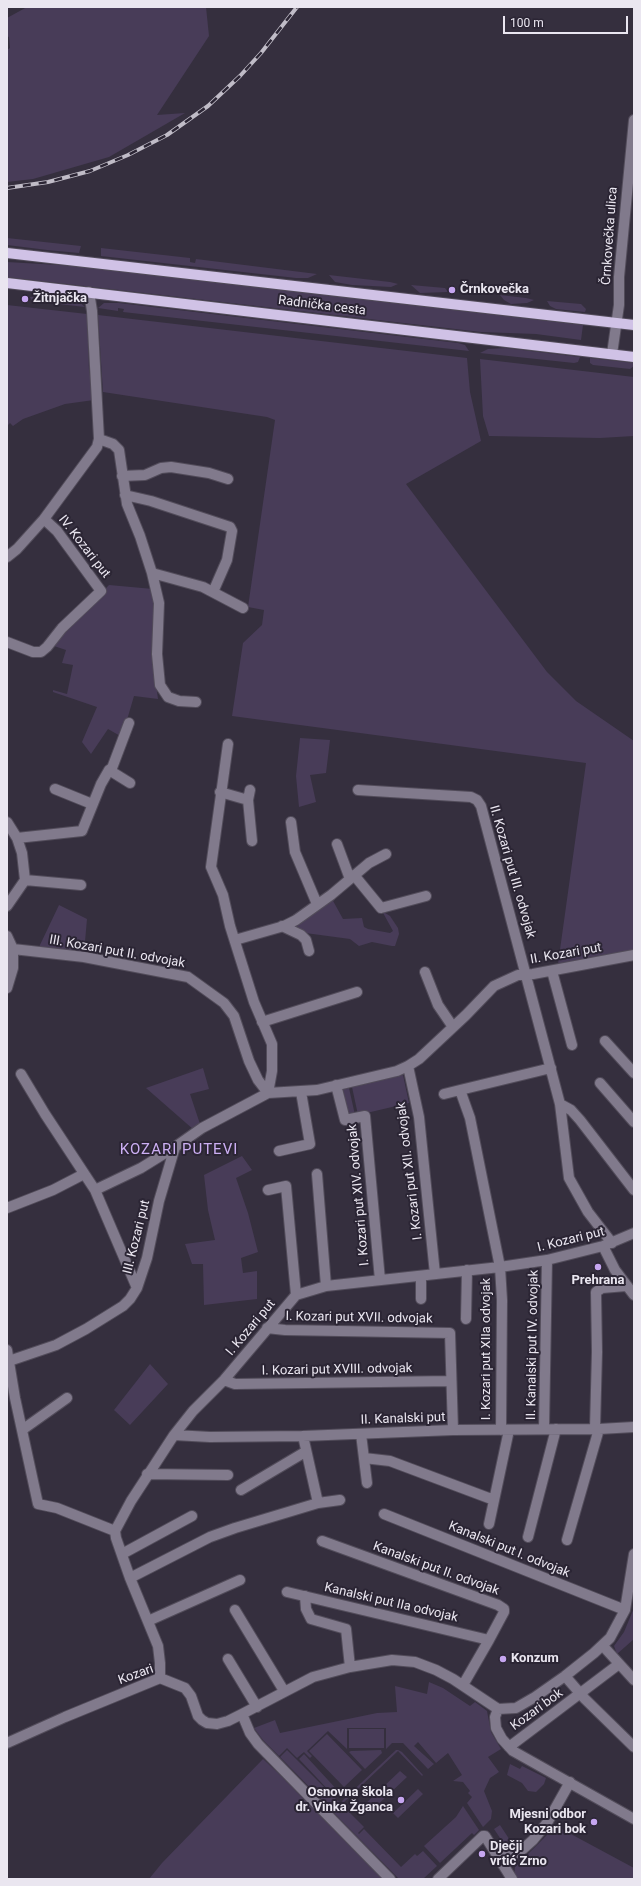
<!DOCTYPE html>
<html>
<head>
<meta charset="utf-8">
<style>
	body { margin:0 }
	#map { position:relative; width:641px; height:1886px; overflow:hidden; background:#352f3e; font-family:Roboto,sans-serif }
	canvas { display:block }
	.frame { position:absolute; inset:0; border:8px solid #eae6f0; pointer-events:none }
	.scale { position:absolute; left:503px; top:16px; width:125px; height:18px; box-sizing:border-box; border:2px solid #eae6f0; border-top:0; padding-left:5px; font-size:12px; line-height:14px; white-space:nowrap; color:#eae6f0; -webkit-text-stroke:3px #2b2534; paint-order:stroke }
</style>
</head>
<body>
<div id="map">
<canvas width="641" height="1886"></canvas>
<div class="frame"></div>
<div class="scale">100 m</div>
</div>
<script>
const c = document.querySelector('canvas').getContext('2d');
c.lineJoin = 'round';
function paint(path, color) { c.fillStyle = color; c.fill(path, 'evenodd'); }
const shape = rows => new Path2D(rows.map(r => 'M' + r).join(''));
function stroke(path, color, width, dash) { c.strokeStyle = color; c.lineWidth = width; c.lineCap = dash ? 'butt' : 'round'; c.setLineDash(dash || []); c.stroke(path); }
function drawText(font, color, halo, rows, align = 'center') {
  c.font = font + ' Roboto,sans-serif'; c.lineWidth = 4; c.setLineDash([]); c.textBaseline = 'middle'; c.strokeStyle = halo; c.fillStyle = color; for (const [text, x, y, turn = 0] of rows) {
    c.save(); c.translate(x, y); c.rotate((+turn || 0) * Math.PI / 180); c.textAlign = isNaN(turn) ? turn : align; if (halo) c.strokeText(text, 0, 0); c.fillText(text, 0, 0); c.restore();
  }
}
const green = shape([
	[27,7,206,7,209,36,157,115,185,113,109,157,33,179,7,182,7,50,10,48,9,37,7,36,7,18],
	[7,238,81,246,79,253,47,250,7,245],
	[101,248,190,258,190,262,195,263,196,259,317,274,308,278,296,278,101,256],
	[7,262,76,266,583,325,581,340,536,334,481,332,7,277],
	[329,275,390,282,398,284,391,287,352,285,335,282],
	[411,285,445,288,448,292,420,293],
	[500,295,526,298,534,300,527,303,511,304,504,300],
	[51,296,75,298,85,307,32,301,30,297],
	[547,301,581,304,586,309,585,312,556,309,550,306],
	[104,303,119,303,458,343,465,345,469,351,123,312,124,309,118,308,118,311,98,308],
	[7,305,87,314,89,370,94,400,65,404,23,419,13,426,10,423,7,426],
	[98,315,467,358,470,392,481,441,406,484,547,672,576,701,634,741,634,950,558,964,586,763,232,716,243,643,262,625,264,610,248,607,275,420,267,417,103,392],
	[506,348,580,357,578,362,574,363,480,353,488,349],
	[590,358,634,363,634,366,630,369,593,365,590,363],
	[480,359,634,377,634,436,600,438,489,436,483,416],
	[109,585,153,589,154,600,155,677,158,699,134,696,122,737,108,729,91,754,82,742,97,707,53,692,53,690,67,694,73,665,62,663,66,650,54,646,61,635],
	[300,738,330,740,326,773,310,775,316,802,299,807,296,776],
	[332,899,343,919,362,918,364,927,368,929,390,933,393,931,382,911,390,916,398,928,399,934,395,946,392,946,372,942,359,946,350,939,298,932,293,927],
	[59,905,87,919,84,953,39,947],
	[203,1068,209,1089,190,1094,200,1124,194,1130,146,1088],
	[403,1075,409,1103,358,1115,352,1087],
	[349,1088,355,1115,349,1116,343,1089],
	[242,1156,252,1170,236,1178,248,1213,258,1252,241,1258,243,1273,257,1271,257,1299,204,1305,203,1264,192,1264,185,1244,215,1240,208,1210,204,1175],
	[150,1364,168,1384,130,1425,114,1410],
	[634,1608,634,1639,617,1654,614,1646,624,1632],
	[429,1682,443,1688,470,1706,475,1702,487,1711,491,1732,501,1749,488,1757,499,1772,490,1778,484,1791,492,1811,491,1819,483,1827,467,1803,472,1797,468,1793,470,1791,463,1782,453,1781,462,1775,448,1753,436,1763,418,1742,414,1746,434,1764,428,1769,403,1743,392,1743,386,1749,386,1728,347,1728,347,1749,328,1731,307,1751,312,1756,310,1758,304,1752,297,1758,287,1748,279,1756,263,1740,254,1728,275,1720,280,1733,377,1713,397,1712,395,1686,427,1694],
	[349,1729,384,1729,384,1748,349,1748],
	[327,1734,362,1770,344,1787,309,1751],
	[287,1750,364,1827,358,1833,359,1834,364,1829,401,1867,415,1854,417,1856,423,1851,437,1866,423,1879,399,1879,332,1811,334,1808,329,1803,327,1805,280,1757],
	[381,1750,382,1753,365,1769,349,1752,351,1751],
	[396,1750,398,1750,402,1752,423,1775,422,1776,398,1751,343,1803,342,1801],
	[304,1754,340,1793,335,1797,299,1759],
	[263,1759,278,1773,382,1879,149,1879,162,1863],
	[510,1764,520,1769,522,1766,546,1778,544,1784,536,1792,528,1791,522,1783,507,1775],
	[400,1771,407,1777,369,1813,363,1806],
	[418,1789,423,1794,398,1818,393,1813],
	[463,1806,479,1830,474,1835,472,1833,440,1863,424,1846,456,1817],
	[500,1825,517,1851,501,1850,506,1847,494,1829],
	[556,1826,634,1868,634,1879,517,1879,514,1876,515,1867]
]);
const minor = shape([
	[612,354,619,305,619,277,634,120],
	[99,439,113,444,119,450,127,504,140,536,152,573,159,603,157,654,160,685,168,697,179,701,196,702],
	[122,476,145,475,161,468,171,467,209,473,228,479],
	[125,495,151,501,230,527,232,531,227,560,213,592],
	[7,557,17,549,44,519,97,447,99,439,92,311,89,292],
	[152,573,203,587,243,608],
	[7,642,33,652,41,652,47,647,62,628,101,591,57,531,44,519],
	[228,744,211,867,223,895,230,926,254,1002,272,1044,272,1071,268,1093],
	[109,770,112,768,129,723],
	[55,789,92,804],
	[250,790,248,800,252,841],
	[358,790,471,797,477,800,481,806,560,1104,569,1178,588,1212,612,1243],
	[220,792,248,800],
	[7,822,17,838,22,853,25,880,7,906],
	[291,822,295,852,317,904],
	[17,838,82,831,101,784,109,770,130,783],
	[337,844,350,879],
	[354,875,381,908,426,896],
	[25,880,81,885],
	[282,926,301,935,306,940,309,951],
	[7,936,13,949,13,968,7,988],
	[235,940,284,926,296,920,331,895,369,863,386,854],
	[13,949,84,957,188,977,224,1003,234,1016,249,1061,258,1080,268,1093],
	[552,971,572,1045],
	[425,972,438,1005,453,1027],
	[262,1022,357,992],
	[605,1041,634,1073],
	[408,1066,419,1117,435,1274],
	[21,1074,45,1114,95,1190,137,1288],
	[600,1083,634,1122],
	[336,1085,345,1120,365,1116,380,1280],
	[460,1090,551,1068],
	[444,1094,460,1090,470,1118,500,1267,502,1300,501,1430],
	[560,1104,571,1110,580,1120,634,1190],
	[279,1151,310,1144,301,1092],
	[317,1174,326,1286],
	[95,1190,141,1168,175,1147],
	[268,1190,286,1186,296,1295],
	[7,1208,53,1190,84,1174],
	[603,1246,615,1270,634,1295],
	[421,1276,421,1299],
	[466,1319,467,1270],
	[267,1328,285,1330,450,1333,453,1430],
	[7,1350,15,1398,38,1504,57,1508,115,1531],
	[9,1361,56,1345,86,1329,123,1306,130,1299,137,1288,147,1258,159,1201,175,1147,202,1128,268,1093,317,1090,397,1071,408,1066,419,1059,466,1015,494,986,518,975,533,974,634,955],
	[224,1380,235,1384,451,1381],
	[595,1428,597,1352,596,1292,602,1288,626,1286],
	[544,1429,547,1260],
	[22,1430,67,1398],
	[361,1434,367,1483],
	[174,1435,210,1437,303,1436,453,1430,599,1429,634,1427],
	[303,1436,318,1503],
	[364,1458,390,1461,494,1500],
	[147,1474,228,1475],
	[241,1490,305,1452],
	[384,1514,625,1610],
	[489,1524,509,1430],
	[528,1537,556,1429],
	[567,1540,599,1429],
	[322,1541,498,1605,504,1609,504,1612,489,1640,463,1685],
	[122,1554,192,1516],
	[130,1578,210,1537,235,1528,318,1503,340,1500],
	[287,1592,489,1640],
	[305,1596,306,1609,311,1619,346,1629,350,1667],
	[235,1610,284,1691],
	[148,1621,240,1580],
	[603,1646,634,1680],
	[228,1659,257,1707],
	[565,1676,585,1699,634,1747],
	[160,1678,160,1663,158,1646,130,1578,116,1538,115,1531,131,1501,174,1435,193,1411,224,1380,296,1295,326,1286,500,1267,547,1260,603,1246,634,1233],
	[498,1709,495,1717,496,1728,502,1739,513,1751,634,1819],
	[242,1714,250,1733,258,1744,390,1879],
	[7,1743,65,1717,160,1678,185,1688,191,1696,198,1716,202,1720,207,1723,217,1724,228,1721,242,1714,313,1677,350,1667,392,1660,415,1662,436,1670,453,1679,498,1709,516,1708,535,1697,565,1676,594,1653,610,1638,625,1610,634,1554],
	[509,1747,619,1664],
	[496,1852,504,1855,513,1855,523,1849,533,1840,547,1823,570,1782],
	[438,1879,483,1836,485,1836,512,1879]
]);
const major = shape([
	[7,253,634,325],
	[7,283,634,357]
]);
const rail = shape([
	[7,188,48,182,90,171,128,155,167,135,208,106,240,76,261,53,297,7]
]);
const markers = [
	[452,290,4,"#c6a6f0"],
	[25,299,4,"#c6a6f0"],
	[598,1267,4,"#c6a6f0"],
	[503,1659,4,"#c6a6f0"],
	[401,1800,4,"#c6a6f0"],
	[594,1822,4,"#c6a6f0"],
	[482,1854,4,"#c6a6f0"]
];
const streetNames = [
	["Črnkovečka ulica",610,236,-86],
	["Radnička cesta",322,306,7],
	["IV. Kozari put",84,547,52],
	["II. Kozari put III. odvojak",512,872,74],
	["III. Kozari put II. odvojak",117,952,10],
	["II. Kozari put",566,954,-10],
	["I. Kozari put XII. odvojak",410,1171,-97],
	["I. Kozari put XIV. odvojak",359,1195,-95],
	["III. Kozari put",137,1237,-76],
	["I. Kozari put",571,1240,-14],
	["I. Kozari put XVII. odvojak",359,1318,1],
	["I. Kozari put",251,1328,-50],
	["II. Kanalski put IV. odvojak",533,1345,-89],
	["I. Kozari put XIIa odvojak",487,1349,-90],
	["I. Kozari put XVIII. odvojak",337,1370,-1],
	["II. Kanalski put",403,1419,-2],
	["Kanalski put I. odvojak",509,1550,22],
	["Kanalski put II. odvojak",436,1569,20],
	["Kanalski put IIa odvojak",391,1603,13],
	["Kozari",136,1675,-20],
	["Kozari bok",537,1710,-36]
];
const poiNames = [
	["Črnkovečka",460,290],
	["Žitnjačka",33,299],
	["Prehrana",598,1281,"center"],
	["Konzum",511,1659],
	["Osnovna škola",393,1793,"right"],
	["dr. Vinka Žganca",393,1808,"right"],
	["Mjesni odbor",586,1815,"right"],
	["Kozari bok",586,1830,"right"],
	["Dječji",490,1847],
	["vrtić Zrno",490,1862]
];
const quarterNames = [
	["KOZARI PUTEVI",179,1150]
];
paint(green, '#483c58');
stroke(minor, '#524c5a', 12);
stroke(major, '#524c5a', 12);
stroke(minor, '#817a8c', 10);
stroke(major, '#d0c2e6', 10);
stroke(rail, '#c0bcc7', 4);
stroke(rail, '#2b2534', 2.5, [8]);
for (const [x, y, r, color] of markers) { const dot = new Path2D(); dot.arc(x, y, r, 0, 2 * Math.PI); c.fillStyle = color; c.fill(dot); stroke(dot, '#2b2534', 1.5); }
drawText('13px', '#eae6f0', '#2b2534', streetNames);
drawText('bold 13px', '#eae6f0', '#2b2534', poiNames, 'left');
c.letterSpacing = '1px';
drawText('15px', '#ccaff4', '#2b2534', quarterNames);
c.letterSpacing = '0px';
</script>
</body>
</html>
